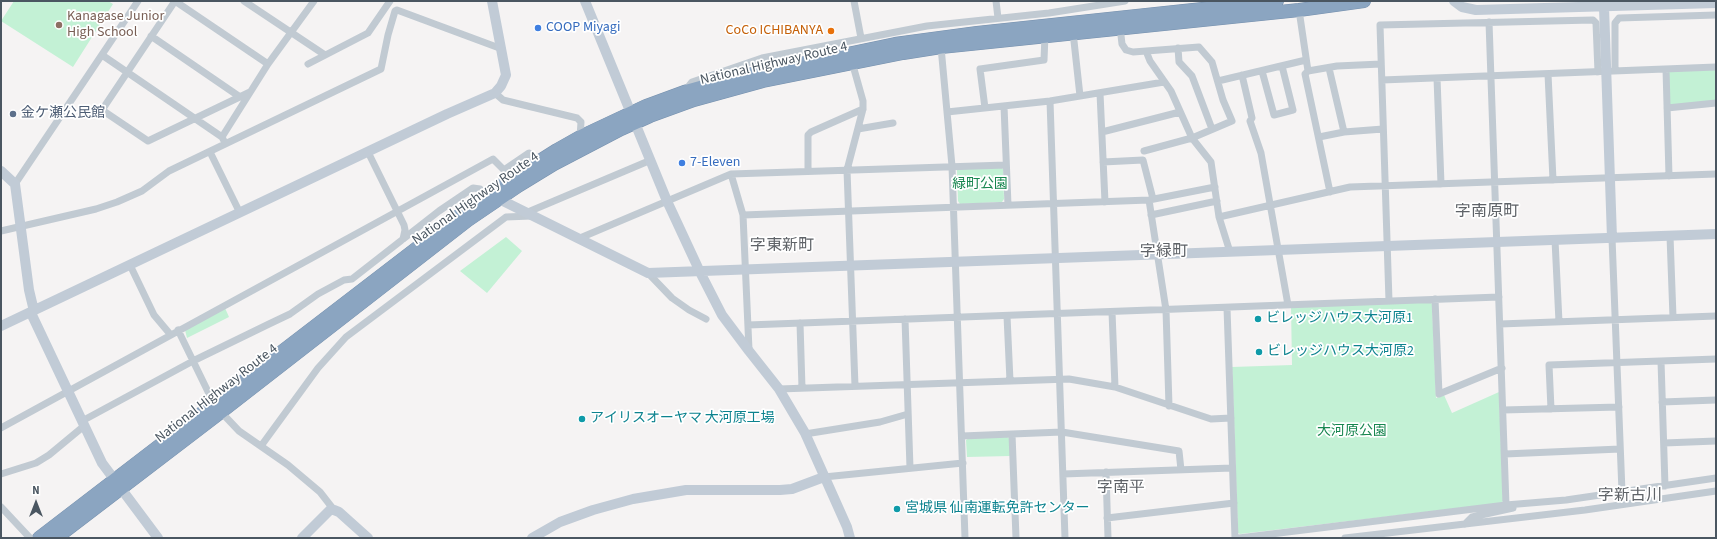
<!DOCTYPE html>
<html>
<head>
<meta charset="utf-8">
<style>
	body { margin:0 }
	#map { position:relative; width:1717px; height:539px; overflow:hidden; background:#f5f3f3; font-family:"Source Sans 3",sans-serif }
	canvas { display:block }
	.frame { position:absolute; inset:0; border:2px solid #4a5661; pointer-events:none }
	.north { position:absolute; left:16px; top:483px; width:40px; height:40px; -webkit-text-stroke:3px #fff; paint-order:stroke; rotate:0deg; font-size:11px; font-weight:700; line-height:16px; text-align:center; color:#4a5661 }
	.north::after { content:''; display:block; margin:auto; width:14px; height:18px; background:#4a5661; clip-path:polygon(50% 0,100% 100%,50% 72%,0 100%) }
</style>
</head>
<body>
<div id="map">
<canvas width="1717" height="539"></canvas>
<div class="frame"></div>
<div class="north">N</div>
</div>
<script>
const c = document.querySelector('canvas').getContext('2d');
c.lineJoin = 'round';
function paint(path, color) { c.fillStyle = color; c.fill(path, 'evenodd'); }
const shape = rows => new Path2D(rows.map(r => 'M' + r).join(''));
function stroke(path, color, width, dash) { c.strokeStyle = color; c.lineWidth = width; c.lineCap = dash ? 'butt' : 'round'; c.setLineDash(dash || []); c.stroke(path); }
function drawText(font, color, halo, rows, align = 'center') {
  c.font = font + ' "Source Sans 3","Noto Sans JP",sans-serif'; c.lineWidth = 3.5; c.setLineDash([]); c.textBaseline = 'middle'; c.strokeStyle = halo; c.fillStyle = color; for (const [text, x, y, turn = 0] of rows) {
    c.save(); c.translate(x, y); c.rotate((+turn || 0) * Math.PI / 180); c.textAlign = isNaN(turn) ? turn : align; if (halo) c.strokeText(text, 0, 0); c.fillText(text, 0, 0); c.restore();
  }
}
const green = shape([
	[14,1,108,1,113,4,73,67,1,21],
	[1716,69,1716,101,1672,105,1668,103,1668,71],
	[1000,167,1003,169,1004,199,1002,202,960,204,958,201,957,170,959,168],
	[506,237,522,251,487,293,460,271],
	[1430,302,1432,304,1436,398,1444,395,1452,413,1499,392,1503,501,1501,503,1240,534,1238,533,1232,367,1292,365,1291,307],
	[225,308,229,317,187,338,185,330],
	[1007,437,1010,439,1010,456,967,457,966,440,969,438]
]);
const street = shape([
	[175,1,102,110,148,141,250,92],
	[175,1,268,64],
	[244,1,325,55],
	[854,1,861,38],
	[996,1,998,18],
	[1299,10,1308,71],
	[1489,22,1506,505],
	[1120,27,1122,44,1126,50,1133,52,1199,47,1212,62,1223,100,1232,121,1192,138,1144,151],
	[1073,32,1080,96],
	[151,36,240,97],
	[941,47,952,166,965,538],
	[1178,48,1179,62,1192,76,1212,129],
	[1146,51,1150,61,1171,91,1192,138,1211,162,1219,217,1230,252],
	[102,55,222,137,224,141],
	[852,62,863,101,863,109,847,170,855,386],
	[308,64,368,33,390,1],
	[1329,68,1344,132],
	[1666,69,1669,176],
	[1262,71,1274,115,1293,110,1282,66],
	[1615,71,1615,23,1619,18,1716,15],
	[1548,74,1553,180],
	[1242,75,1252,118,1250,121,1261,153,1288,305],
	[1437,78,1441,184],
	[1382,80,1716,67],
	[1218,81,1306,60],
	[685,91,692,82,762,58,927,26,1049,13,1125,1],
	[495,93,503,100,577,118,581,122,580,137],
	[1100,93,1105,202],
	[1050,101,1065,538],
	[1004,106,1008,205],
	[985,108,980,69,1044,60,1045,35],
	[1667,108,1716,103],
	[947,112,1050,101,1164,82],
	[858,129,893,123],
	[1102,132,1180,112],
	[222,137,268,64,314,1],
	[1319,137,1344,132,1383,129],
	[210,152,240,213],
	[368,152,404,225,405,230,403,239],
	[1103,162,1143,160,1153,199],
	[808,171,808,135,811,132,863,109],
	[731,174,743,215,749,350],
	[15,184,138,1],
	[1330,192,1305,74,1308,71,1337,66,1381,64],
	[1149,200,1166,310,1169,406],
	[528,212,651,160],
	[743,215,1149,200,1215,187],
	[1151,215,1217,201],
	[1219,217,1350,187,1716,174],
	[1,231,96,209,117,202,142,191,169,171,381,69,388,35,395,11,397,10,502,49],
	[1670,236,1673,317],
	[580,238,731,174,1006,165],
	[1612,238,1622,492],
	[1555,240,1559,322],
	[130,265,154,315,170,334],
	[648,273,672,298,689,310,706,319],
	[1435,299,1439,394,1502,368],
	[1389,301,1380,25,1593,20,1596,23,1598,72],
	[1227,308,1235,538],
	[1112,312,1115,387],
	[1007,316,1010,381],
	[905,319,910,468],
	[800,323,802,388],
	[1500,324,1716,316],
	[748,325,1499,297],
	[178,330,214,404],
	[1661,361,1665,486],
	[779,389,1069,379,1115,387,1211,419,1231,418],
	[1662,402,1716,400],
	[1551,409,1549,365,1716,359],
	[1503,410,1619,407],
	[221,412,239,431,288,465,320,492,334,510],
	[82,421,193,361,269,324,290,314,318,294,344,280,352,279,439,211,473,188,480,189,486,195],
	[1,428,493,159,504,170,529,153,537,161],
	[805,434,880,422,908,414],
	[1012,434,1016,538],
	[962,436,1062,432,1179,451,1181,470],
	[1664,443,1716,441],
	[261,446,318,368,346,337,506,217,531,216],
	[1505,454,1620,449],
	[1106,472,1108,538],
	[1,474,36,463,49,455,84,426],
	[1063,474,1232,468],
	[824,477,963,463],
	[1,507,30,538],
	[1107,518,1234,503],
	[1465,524,1472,517,1513,508],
	[1239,538,1506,505,1566,500,1716,478],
	[1345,538,1585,510,1716,491]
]);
const secondary = shape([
	[585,1,667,201,700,272,722,315,749,351,779,389,805,433,847,527,850,538],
	[1454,1,1462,7,1476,10,1716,3],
	[1604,7,1612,238],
	[1,171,15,184,29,290,34,311],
	[499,199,648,273,1716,234],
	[31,313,102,463,158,538],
	[1,326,447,114,495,93,501,86,506,75,492,1],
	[302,538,330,510,334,510,339,512,368,538],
	[532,538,560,522,593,510,633,499,686,490,780,490,792,489,824,477]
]);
const highway = shape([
	[39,538,486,195,557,150,580,137,646,106,684,92,738,77,895,44,977,33,1277,1],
	[56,538,221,412,468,220,518,186,554,164,621,129,650,116,694,100,763,81,903,53,941,47,1299,10,1364,1]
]);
const markers = [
	[59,25,4,"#8d6e63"],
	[538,28,4,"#3f7fe0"],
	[831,31,4,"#e8710a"],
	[13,114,4,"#5c6f8a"],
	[682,163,4,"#3f7fe0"],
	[1258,319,4,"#0f9aa8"],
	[1259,352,4,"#0f9aa8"],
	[582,419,4,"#0f9aa8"],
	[897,509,4,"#0f9aa8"]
];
const educationNames = [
	["Kanagase Junior",67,17],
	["High School",67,33]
];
const shopNames = [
	["COOP Miyagi",546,28],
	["7-Eleven",690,163]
];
const foodNames = [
	["CoCo ICHIBANYA",823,31]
];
const streetNames = [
	["National Highway Route 4",774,64,-13],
	["National Highway Route 4",476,199,-35],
	["National Highway Route 4",217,394,-38]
];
const serviceNames = [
	["金ケ瀬公民館",21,114]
];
const parkNames = [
	["緑町公園",980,185],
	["大河原公園",1352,432]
];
const cultureNames = [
	["ビレッジハウス大河原1",1266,319],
	["ビレッジハウス大河原2",1267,352],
	["アイリスオーヤマ 大河原工場",590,419],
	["宮城県 仙南運転免許センター",905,509]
];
const quarterNames = [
	["字南原町",1487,212],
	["字東新町",782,246],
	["字緑町",1164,252],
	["字南平",1121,488],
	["字新古川",1630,496]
];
paint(green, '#c3f1d5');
stroke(highway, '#7690ad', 14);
stroke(street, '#c1cad2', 7);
stroke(secondary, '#c1cbd6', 10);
stroke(highway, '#8ba5c1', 13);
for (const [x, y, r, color] of markers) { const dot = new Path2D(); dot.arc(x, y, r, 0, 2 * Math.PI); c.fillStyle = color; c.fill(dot); stroke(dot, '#fff', 1.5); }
drawText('14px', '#785e54', '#fff', educationNames, 'left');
drawText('14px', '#366cbe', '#fff', shopNames, 'left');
drawText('14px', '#c56008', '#fff', foodNames, 'right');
drawText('14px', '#4a5661', '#fff', streetNames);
drawText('14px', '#4e5e75', '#fff', serviceNames, 'left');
drawText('14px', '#17864f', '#fff', parkNames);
drawText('14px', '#0d838f', '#fff', cultureNames, 'left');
drawText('16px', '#5f6368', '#fff', quarterNames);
</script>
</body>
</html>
